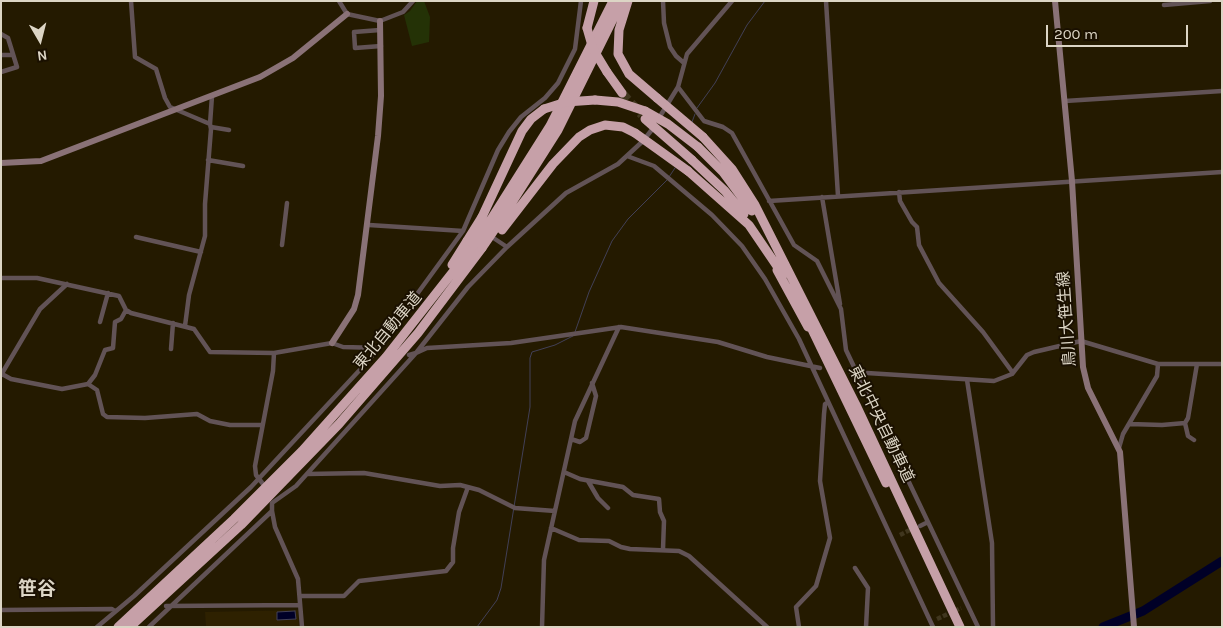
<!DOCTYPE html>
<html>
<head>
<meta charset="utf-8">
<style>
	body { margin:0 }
	#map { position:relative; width:1223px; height:628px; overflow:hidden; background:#241a00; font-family:Karla,sans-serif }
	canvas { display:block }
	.frame { position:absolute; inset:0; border:2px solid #dcd5c5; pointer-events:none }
	.north { position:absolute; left:15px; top:15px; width:50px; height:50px; -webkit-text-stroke:4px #1a1000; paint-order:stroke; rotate:172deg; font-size:14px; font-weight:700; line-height:20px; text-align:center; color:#dcd5c5 }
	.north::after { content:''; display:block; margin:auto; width:18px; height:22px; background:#dcd5c5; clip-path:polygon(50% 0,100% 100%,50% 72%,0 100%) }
	.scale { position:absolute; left:1046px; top:25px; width:142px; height:22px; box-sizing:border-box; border:2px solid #dcd5c5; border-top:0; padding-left:6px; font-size:15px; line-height:18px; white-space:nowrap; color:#dcd5c5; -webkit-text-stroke:4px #1a1000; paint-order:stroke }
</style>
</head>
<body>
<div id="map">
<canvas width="1223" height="628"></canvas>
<div class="frame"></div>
<div class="north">N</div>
<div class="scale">200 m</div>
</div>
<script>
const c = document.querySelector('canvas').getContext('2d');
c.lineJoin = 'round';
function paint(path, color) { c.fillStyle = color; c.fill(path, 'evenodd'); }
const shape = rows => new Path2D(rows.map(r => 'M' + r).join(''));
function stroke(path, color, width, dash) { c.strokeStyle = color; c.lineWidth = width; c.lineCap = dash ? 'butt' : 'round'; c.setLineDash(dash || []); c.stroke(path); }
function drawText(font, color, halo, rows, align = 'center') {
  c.font = font + ' Karla,"Noto Sans JP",sans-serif'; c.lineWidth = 4; c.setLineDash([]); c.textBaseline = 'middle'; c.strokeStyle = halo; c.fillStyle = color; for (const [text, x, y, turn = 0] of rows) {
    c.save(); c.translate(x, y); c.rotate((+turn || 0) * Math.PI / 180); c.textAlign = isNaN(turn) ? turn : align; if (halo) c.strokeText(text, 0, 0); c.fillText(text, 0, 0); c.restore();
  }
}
const built = shape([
	[298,610,299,627,206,627,205,612]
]);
const green = shape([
	[417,1,424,1,430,17,429,42,412,46,404,15,410,11]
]);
const water = shape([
	[295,611,296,619,277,620,277,612,295,611]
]);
const stream = shape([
	[697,108,715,83,747,25,765,1],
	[692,122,695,114],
	[669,177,675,168],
	[575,332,589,292,612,241,628,219,667,180],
	[477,627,497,600,501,588,530,407,530,358,532,352,555,345,573,336]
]);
const river = shape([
	[1103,627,1143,611,1222,561]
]);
const streetTunnel = shape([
	[900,535,914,528],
	[937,619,961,608]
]);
const highwayTunnel = shape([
	[622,93,642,115]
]);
const street = shape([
	[131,1,135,57,156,69,165,98,170,107,210,124,211,129,205,204,205,236,189,295,185,326],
	[339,1,347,14,380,21,403,12,413,1],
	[663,1,664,23,670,47,676,56,684,63],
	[732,1,687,54,678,87,704,121,723,127,732,133,794,245,817,261,841,309,846,350,978,627],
	[826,1,838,196],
	[1164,5,1210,1],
	[380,30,354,32,355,48,381,46],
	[1,34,8,38,17,67,1,72],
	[1,55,13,55],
	[1065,101,1222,91],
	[659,118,678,87],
	[210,124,212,96],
	[211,127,229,130],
	[627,156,654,166,712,215,742,246,765,279,799,339,933,627],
	[208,160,243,166],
	[899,192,900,201,912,222,917,227,919,245,939,283,983,332,1013,373],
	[822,197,840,304],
	[769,201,1222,172],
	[369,225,463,231],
	[489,235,507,247],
	[136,237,201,252],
	[282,245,287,203],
	[1,278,37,278,119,296,126,310,131,313,194,329,210,352,274,353,332,343,343,347,380,348],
	[100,322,108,293],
	[171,349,173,323],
	[409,355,416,353,468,287,507,247,566,193,618,164,643,141,654,127],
	[851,372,994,381,1012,374,1027,355,1034,352,1081,341,1158,364,1222,364],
	[2,374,11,379,62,389,88,384,97,390,103,414,107,417,145,418,197,414,210,421,230,425,262,425],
	[1,375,40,309,67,284],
	[967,380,992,543,993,627],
	[88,384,95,375,105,350,113,348,115,322,121,319,126,310],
	[1185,423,1188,436,1194,440],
	[1130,424,1162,425,1185,423,1188,418,1197,364],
	[571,439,580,442,586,438,596,396,592,383],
	[1119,448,1123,434,1157,376,1158,364],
	[564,472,580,479,623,487,633,495,659,499,660,512,664,521,663,549],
	[307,474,364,473,440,486,460,485,479,490,515,508,555,511],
	[588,481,598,498,608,508],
	[263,484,256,475,255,466,273,371,274,353],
	[272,511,275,527,298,579,302,627],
	[920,526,928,522],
	[551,528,579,540,609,541,621,547,630,549,679,551,689,556,767,627],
	[855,568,868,588,866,627],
	[300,596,344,596,359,581,446,571,453,562,453,548,459,512,468,487],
	[166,606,300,605],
	[1,610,112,609,115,611],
	[97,627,134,596,251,487,369,360,463,231,498,150,509,132,521,117,545,98,558,83,575,49,581,1],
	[149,627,272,511,272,503,296,486,416,353,427,348,511,343,621,327,718,342,767,357,820,368],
	[542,627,544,560,575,421,619,327],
	[799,627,796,607,816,586,830,538,820,481,824,414,825,404,828,402]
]);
const secondary = shape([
	[1055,1,1072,181,1083,367,1088,388,1120,452,1134,627],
	[1,163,41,161,260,77,293,58,347,14],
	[332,343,354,309,358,295,378,136,381,96,380,21]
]);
const highway = shape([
	[628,1,619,30,618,54,629,74,657,98],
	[587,28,594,1],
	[607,72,622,93],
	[595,100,618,102,645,111],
	[703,137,732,169,755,205,856,405,960,627],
	[698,147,723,172,752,211],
	[692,160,725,191,744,214],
	[688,171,749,225,783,275],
	[482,217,522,131,531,119,544,109],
	[490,221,550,126,613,1],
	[497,226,558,130,622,1],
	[502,230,553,164,579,137,590,130,605,125,623,127,635,133],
	[452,265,467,241],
	[777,270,808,327],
	[807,319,886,483],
	[118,627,234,519,302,451,386,357,474,245],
	[130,627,241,525,339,424,418,333,482,248]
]);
const highwayBridge = shape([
	[587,28,593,49,607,72],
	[657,98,703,137],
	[544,109,566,102,595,100],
	[645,111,668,124,698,147],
	[645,119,692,160],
	[635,133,688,171],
	[467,241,482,217],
	[474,245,490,221],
	[482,248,497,226]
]);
const streetNames = [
	["鳥川大笹生線",1067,319,-94],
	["東北自動車道",388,331,-50],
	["東北中央自動車道",881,424,64]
];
const quarterNames = [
	["笹谷",37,590]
];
paint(built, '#2e2100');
paint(green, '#243206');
paint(water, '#000027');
stroke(water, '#424056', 1);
stroke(stream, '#424056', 1);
stroke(river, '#000027', 9);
stroke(streetTunnel, '#40361e', 4.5, [4.5, 2]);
stroke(highwayTunnel, '#40361e', 9, [9, 4.5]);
stroke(street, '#625356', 4.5);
stroke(secondary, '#8a7277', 6);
stroke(highway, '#c6a0a8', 9);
stroke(highwayBridge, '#c6a0a8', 9);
drawText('16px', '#dcd5c5', '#1a1000', streetNames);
drawText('bold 19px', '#dcd5c5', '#1a1000', quarterNames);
</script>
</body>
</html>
